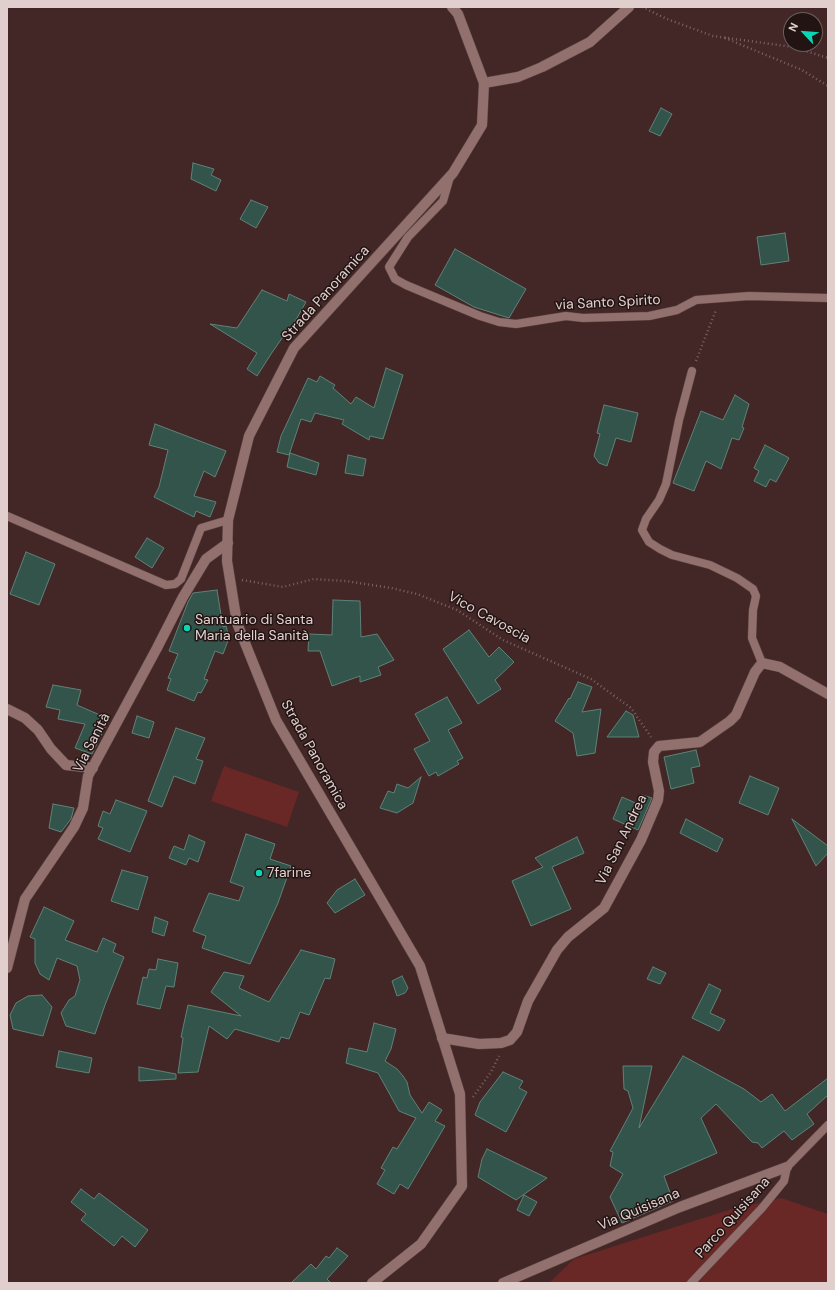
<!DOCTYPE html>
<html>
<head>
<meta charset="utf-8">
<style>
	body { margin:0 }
	#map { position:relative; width:835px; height:1290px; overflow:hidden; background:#432726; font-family:"DM Sans",sans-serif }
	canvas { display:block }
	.frame { position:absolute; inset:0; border:8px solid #e1cfcd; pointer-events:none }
	.north { position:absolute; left:783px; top:12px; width:40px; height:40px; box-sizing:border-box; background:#211413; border:1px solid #6e5f5d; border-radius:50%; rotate:296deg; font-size:11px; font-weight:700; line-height:16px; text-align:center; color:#e1cfcd }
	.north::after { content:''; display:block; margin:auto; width:14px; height:18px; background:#0cd5b5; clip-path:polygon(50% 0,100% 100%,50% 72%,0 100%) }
</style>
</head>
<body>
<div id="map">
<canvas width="835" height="1290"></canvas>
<div class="frame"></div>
<div class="north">N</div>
</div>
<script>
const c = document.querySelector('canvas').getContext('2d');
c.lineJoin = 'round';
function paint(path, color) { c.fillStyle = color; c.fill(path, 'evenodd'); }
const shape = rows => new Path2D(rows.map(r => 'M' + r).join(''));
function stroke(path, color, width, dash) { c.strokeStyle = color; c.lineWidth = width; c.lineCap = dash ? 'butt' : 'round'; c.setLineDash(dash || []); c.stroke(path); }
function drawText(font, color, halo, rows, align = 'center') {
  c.font = font + ' "DM Sans",sans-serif'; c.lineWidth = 3; c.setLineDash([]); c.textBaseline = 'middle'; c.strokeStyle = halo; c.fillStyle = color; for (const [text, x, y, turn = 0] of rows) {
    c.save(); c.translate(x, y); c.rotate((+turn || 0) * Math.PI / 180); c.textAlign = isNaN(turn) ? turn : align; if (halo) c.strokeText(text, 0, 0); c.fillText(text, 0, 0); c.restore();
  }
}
const green = shape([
	[224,766,299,792,287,827,211,801],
	[781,1198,828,1214,828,1283,549,1283,574,1259,732,1209]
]);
const building = shape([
	[661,108,672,114,660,136,649,131,661,108],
	[193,163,214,169,211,175,221,180,216,191,191,179,193,163],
	[251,200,268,207,256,228,240,219,251,200],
	[785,233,789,261,761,265,757,237,785,233],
	[455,249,526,289,509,318,474,307,435,285,455,249],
	[262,290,287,301,289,294,306,302,289,332,287,331,271,354,257,376,247,369,257,353,210,324,237,328,262,290],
	[386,368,403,375,383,439,370,436,369,440,342,424,344,420,315,413,311,422,301,419,289,455,277,452,281,436,308,378,317,382,320,376,335,385,333,388,351,404,356,397,374,408,386,368],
	[735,395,749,404,742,427,744,428,739,440,732,438,721,469,706,461,694,491,673,483,701,411,723,420,735,395],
	[604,405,638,413,631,442,616,438,607,466,599,463,594,456,600,434,597,433,604,405],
	[155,424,226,451,215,477,204,471,194,496,216,502,210,517,196,511,194,517,154,497,159,487,168,450,149,445,155,424],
	[765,445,789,458,776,482,770,479,766,487,754,481,759,471,754,468,765,445],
	[290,453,319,463,316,475,287,467,290,453],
	[348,455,366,459,363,476,345,473,348,455],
	[147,538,164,548,152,568,135,557,147,538],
	[26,552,55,564,39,605,10,594,26,552],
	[217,590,223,627,226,626,229,638,223,654,215,651,204,679,208,680,201,693,198,692,194,701,167,690,171,679,168,678,178,654,169,651,188,602,193,593,217,590],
	[333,600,360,601,361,637,377,634,394,660,378,667,381,675,360,682,360,676,332,686,320,651,308,651,309,634,332,635,333,600],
	[469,630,489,657,499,647,514,662,495,680,501,689,478,704,443,649,469,630],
	[578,682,592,687,582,712,601,709,595,753,577,756,573,733,555,721,569,698,570,699,578,682],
	[53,685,81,690,77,705,109,719,92,754,75,748,85,724,58,719,60,710,46,707,53,685],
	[447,697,462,723,448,730,463,758,457,761,459,764,438,776,436,772,429,776,414,749,430,741,415,714,447,697],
	[626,711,633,715,639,737,607,737,626,711],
	[137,716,154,722,149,738,132,733,137,716],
	[176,728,205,738,196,759,203,761,195,784,174,776,162,807,148,801,176,728],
	[696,750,700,766,691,768,694,783,671,789,664,757,696,750],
	[750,776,779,788,768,815,739,803,750,776],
	[421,777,413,803,397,813,380,808,388,791,394,793,397,784,408,788,421,777],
	[642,795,652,798,638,830,613,819,622,797,638,804,642,795],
	[116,800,147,811,130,852,98,839,103,828,98,826,103,811,110,814,116,800],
	[53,804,74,808,71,819,61,832,49,828,53,804],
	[686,819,723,839,717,852,680,833,686,819],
	[792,819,828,846,828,853,816,866,792,819],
	[246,834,275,844,270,859,291,866,278,903,250,964,202,948,206,936,193,931,209,893,239,901,244,887,230,882,246,834],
	[189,835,205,842,198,862,189,858,186,865,169,858,174,846,184,850,189,835],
	[577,837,584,853,552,867,571,909,531,926,512,881,543,867,535,858,577,837],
	[122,870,148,877,138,910,111,901,122,870],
	[355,879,365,895,335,913,327,903,337,890,355,879],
	[44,907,74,921,65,940,97,952,103,938,116,944,113,952,124,957,105,1005,95,1034,66,1026,61,1013,69,1000,75,996,80,980,77,966,57,958,49,980,40,974,35,963,35,939,30,937,44,907],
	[155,917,168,922,164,936,152,932,155,917],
	[301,950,335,959,330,979,325,978,309,1015,300,1012,289,1039,281,1037,279,1042,235,1029,227,1039,209,1026,198,1072,178,1073,183,1038,181,1037,188,1005,241,1016,211,992,224,972,244,976,239,988,269,1002,301,950],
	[158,959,178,963,174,987,166,986,160,1009,137,1004,143,977,147,978,149,969,156,970,158,959],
	[653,967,666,973,660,984,647,979,653,967],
	[402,976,408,988,405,993,397,996,392,981,402,976],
	[709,984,721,990,710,1013,725,1020,719,1031,692,1018,709,984],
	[42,995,52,1007,43,1036,13,1029,10,1015,16,1003,28,996,42,995],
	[374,1023,396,1029,391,1049,385,1061,397,1069,403,1076,407,1082,410,1095,422,1113,429,1102,442,1110,435,1121,445,1126,408,1189,400,1184,394,1194,377,1184,385,1170,381,1168,393,1147,397,1149,416,1118,399,1111,378,1073,346,1063,349,1048,367,1052,374,1023],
	[59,1051,92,1058,89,1073,56,1067,59,1051],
	[683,1056,744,1089,761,1102,772,1094,785,1111,828,1078,828,1095,807,1114,814,1124,792,1140,784,1131,762,1148,758,1143,752,1142,716,1104,701,1118,717,1153,664,1176,673,1201,622,1223,610,1197,623,1174,610,1166,613,1152,610,1151,633,1108,628,1091,624,1089,623,1066,652,1066,639,1128,683,1056],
	[139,1067,176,1074,176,1079,139,1081,139,1067],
	[503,1072,523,1081,519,1088,527,1092,506,1132,475,1115,480,1102,503,1072],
	[487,1149,547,1178,516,1200,478,1177,482,1159,487,1149],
	[81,1189,94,1199,99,1193,148,1230,135,1247,122,1236,114,1246,81,1220,86,1214,71,1202,81,1189],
	[524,1195,537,1202,529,1216,517,1210,524,1195],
	[337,1248,348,1256,327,1279,331,1283,291,1283,311,1264,316,1269,326,1256,329,1258,337,1248]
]);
const path = shape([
	[642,7,667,19,713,36,793,47,828,58],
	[725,38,802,70,828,86],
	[696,361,716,310],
	[242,580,283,587,314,579,346,581,391,588,417,594,457,610,503,640,591,679,631,708,651,737],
	[473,1097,491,1072,499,1056]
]);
const service = shape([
	[450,177,443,201,408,237,389,267,395,279,406,285,480,316,499,322,516,324,566,316,583,318,649,316,677,310,696,300,749,296,828,298],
	[692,371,679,420,666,484,659,500,646,519,642,530,649,542,660,549,672,555,710,565,737,578,753,589,756,596,753,610,752,638,762,663],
	[7,516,166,585,175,584,181,579,201,528,228,520],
	[691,1283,762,1208,784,1181,787,1167,828,1125]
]);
const minor = shape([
	[484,83,518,77,542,67,590,42,629,7],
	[7,709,25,718,38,730,51,749,66,765,93,768],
	[7,968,25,899,74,827,83,808,88,776,157,648,183,597,206,559,228,543],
	[442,1038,479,1044,501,1043,510,1040,517,1032,528,1001,557,950,568,937,604,908,641,840,658,800,659,791,653,762,654,752,659,746,700,742,730,721,736,715,755,672,762,663,780,667,828,694],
	[503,1283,680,1207,787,1167]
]);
const secondary = shape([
	[372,1283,421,1244,462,1186,460,1094,420,966,276,720,237,623,227,561,228,520,249,436,294,348,453,173,482,125,484,83,458,14,452,7]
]);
const markers = [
	[187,628,4,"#0cd5b5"],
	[259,873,4,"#0cd5b5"]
];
const streetNames = [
	["Strada Panoramica",326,294,-48],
	["via Santo Spirito",608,303,-3],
	["Vico Cavoscia",489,618,29],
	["Via Sanità",92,743,-63],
	["Strada Panoramica",314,755,61],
	["Via San Andrea",622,840,-64],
	["Via Quisisana",639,1210,-23],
	["Parco Quisisana",733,1218,-48]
];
const poiNames = [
	["Santuario di Santa",195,620],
	["Maria della Sanità",195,636],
	["7farine",267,873]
];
paint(green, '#692726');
paint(building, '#32544b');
stroke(building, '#5f8278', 1);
stroke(service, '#5d4543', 9);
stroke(minor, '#5d4543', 11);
stroke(secondary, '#5d4543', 11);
stroke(path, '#7c6362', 2.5, [1, 3]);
stroke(service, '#91706d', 8);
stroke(minor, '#91706d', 10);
stroke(secondary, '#91706d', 10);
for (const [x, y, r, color] of markers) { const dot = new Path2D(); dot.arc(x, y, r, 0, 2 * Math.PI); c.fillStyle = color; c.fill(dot); stroke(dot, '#211413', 1.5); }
drawText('14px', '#e1cfcd', '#211413', streetNames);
drawText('14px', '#e1cfcd', '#211413', poiNames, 'left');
</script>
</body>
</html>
